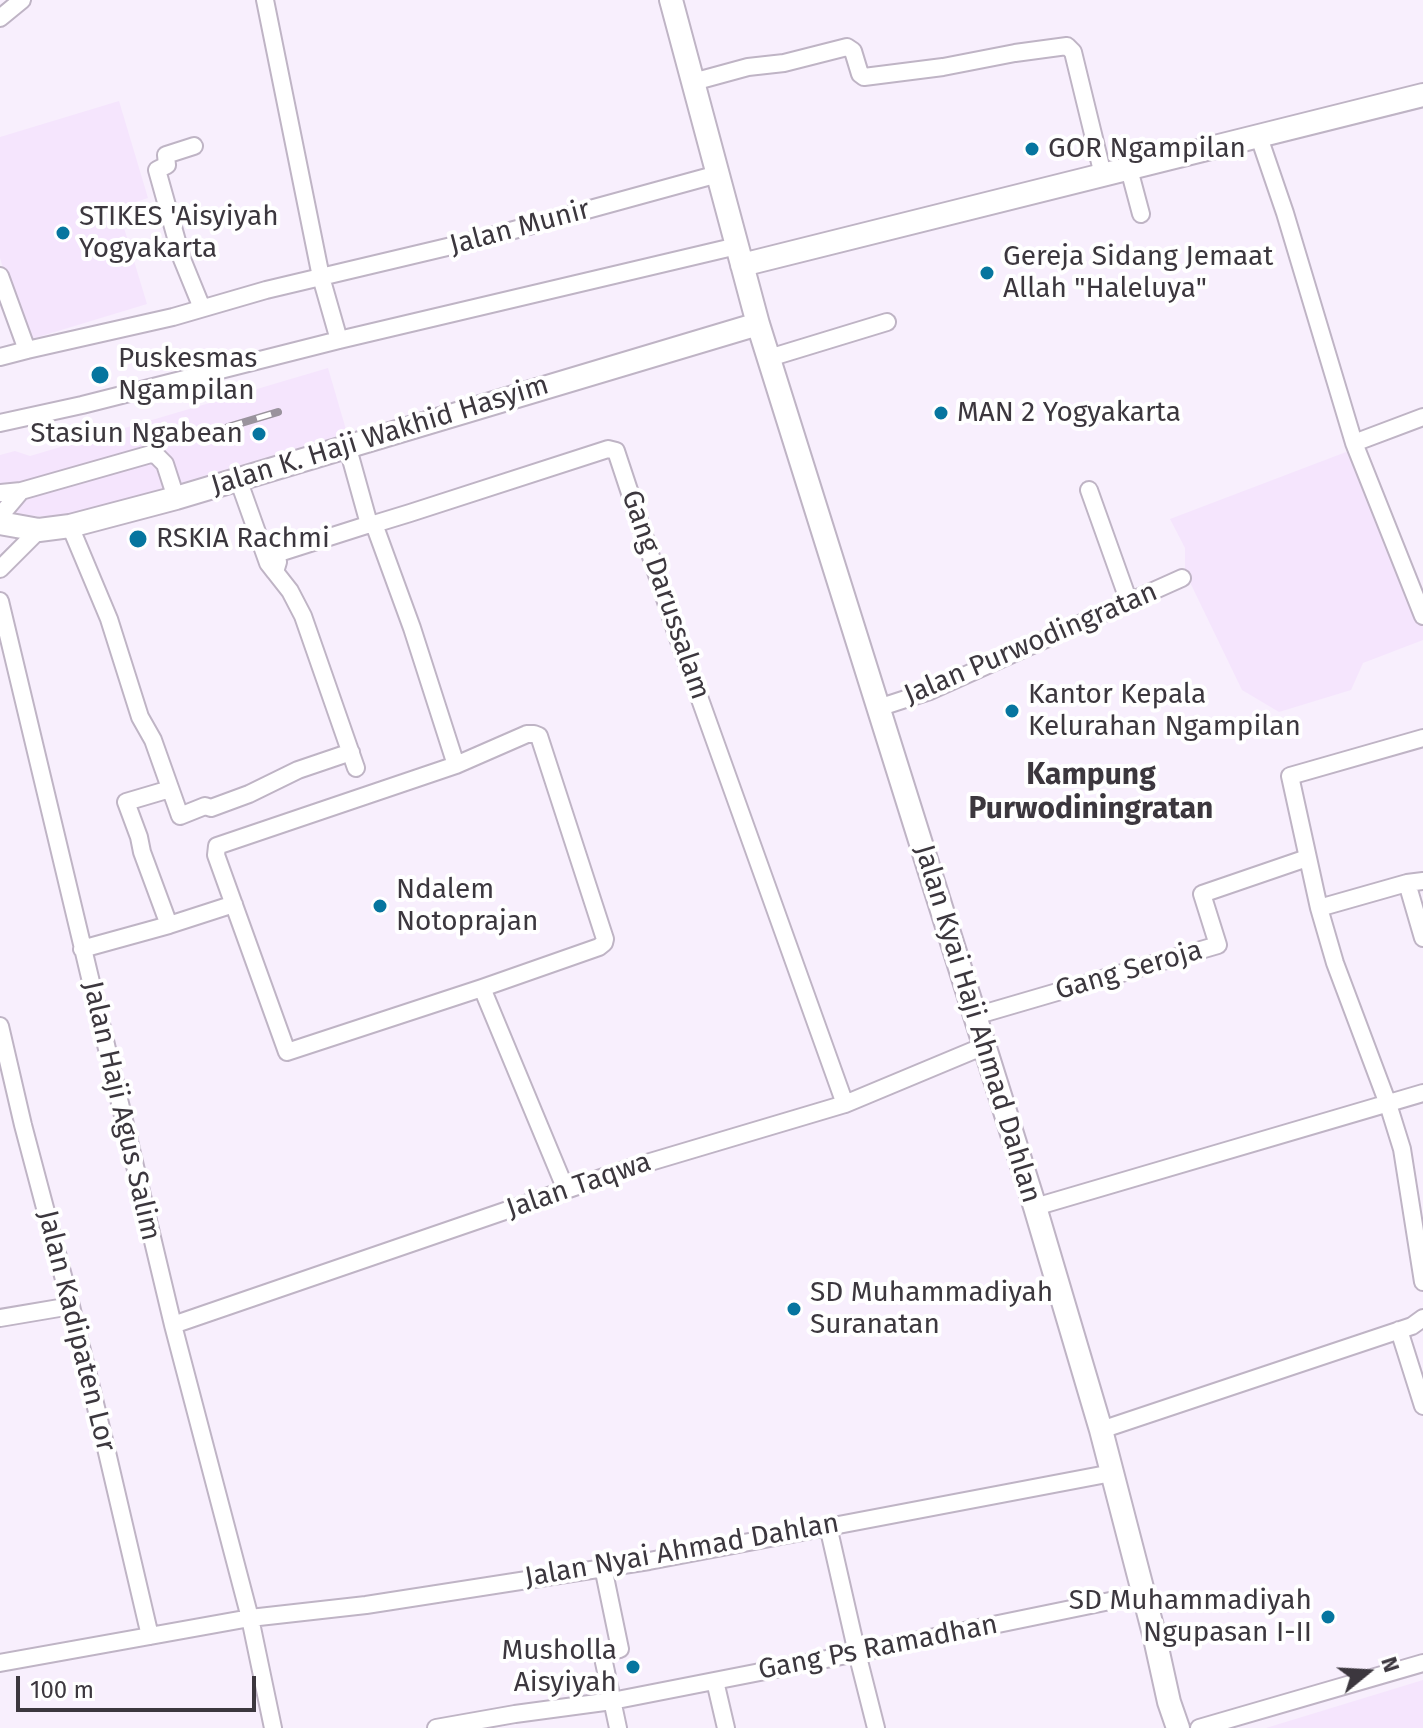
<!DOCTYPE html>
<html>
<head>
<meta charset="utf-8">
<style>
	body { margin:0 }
	#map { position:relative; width:1423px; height:1728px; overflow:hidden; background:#f8effd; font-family:"Fira Sans",sans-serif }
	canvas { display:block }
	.north { position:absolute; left:1327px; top:1632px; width:80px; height:80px; -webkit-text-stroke:6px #fff; paint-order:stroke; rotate:72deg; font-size:22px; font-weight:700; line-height:32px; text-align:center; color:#3c373e }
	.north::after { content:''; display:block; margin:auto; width:28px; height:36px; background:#3c373e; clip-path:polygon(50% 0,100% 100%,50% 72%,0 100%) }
	.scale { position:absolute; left:16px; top:1676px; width:240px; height:36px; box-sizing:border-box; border:4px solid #3c373e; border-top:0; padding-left:10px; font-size:24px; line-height:28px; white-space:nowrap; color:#3c373e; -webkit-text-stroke:6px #fff; paint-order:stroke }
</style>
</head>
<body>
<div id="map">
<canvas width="1423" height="1728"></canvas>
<div class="north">N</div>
<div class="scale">100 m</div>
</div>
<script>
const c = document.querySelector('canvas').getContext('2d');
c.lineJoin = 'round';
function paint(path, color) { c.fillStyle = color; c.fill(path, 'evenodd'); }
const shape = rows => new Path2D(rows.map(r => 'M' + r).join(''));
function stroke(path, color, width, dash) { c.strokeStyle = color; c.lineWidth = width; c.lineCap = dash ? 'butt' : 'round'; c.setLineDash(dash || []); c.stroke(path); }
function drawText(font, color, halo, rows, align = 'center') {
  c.font = font + ' "Fira Sans",sans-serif'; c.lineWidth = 8; c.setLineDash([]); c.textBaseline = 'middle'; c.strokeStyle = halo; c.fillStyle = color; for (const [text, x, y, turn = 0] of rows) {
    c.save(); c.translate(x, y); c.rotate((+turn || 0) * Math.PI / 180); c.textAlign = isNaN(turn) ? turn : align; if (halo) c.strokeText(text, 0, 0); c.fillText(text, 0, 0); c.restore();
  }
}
const built = shape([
	[119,101,148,198,118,208,147,304,25,341,0,258,0,137],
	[328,368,347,433,94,509,59,517,0,514,0,455,15,451,30,456],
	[1354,449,1423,626,1423,640,1363,663,1351,690,1279,712,1242,690,1185,572,1185,548,1170,519],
	[1423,1680,1423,1728,1266,1728]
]);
const minor = shape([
	[265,0,321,277,339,340],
	[0,18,22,0],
	[693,82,748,67,784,63,847,47,853,51,860,74,864,77,943,67,1015,53,1067,46,1073,52,1103,175],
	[1259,137,1285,213,1354,443,1423,616],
	[194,146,166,155,167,165,157,170,182,259,202,308],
	[1129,169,1141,214],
	[0,276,27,350],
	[0,357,27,350,173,317,266,290,481,239,718,174],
	[769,358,887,322],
	[0,423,82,405,339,340,737,246],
	[1354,443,1423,417],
	[347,445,369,524],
	[238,479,268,563,290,591,303,616,356,768],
	[1089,490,1129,602],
	[0,493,21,491,151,454,157,456,165,464,176,498],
	[0,516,21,491],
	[374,524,412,628,456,765],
	[70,526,109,619,140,717,153,740,180,816,205,806,211,808,249,794,298,770,351,752],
	[268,563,275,572,278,562,276,554,367,525,374,524,410,513,608,449,616,451,678,638,845,1104],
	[0,569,39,530],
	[0,601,173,1325,250,1618,273,1728],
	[878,708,930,691,1182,578],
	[527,734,534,734,539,736,605,939,604,943,599,947,482,988,287,1052,216,855,217,846,456,765,527,734],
	[1423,738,1290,776,1319,908,1335,963,1388,1104,1402,1149,1423,1282],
	[1407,883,1423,938],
	[1319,908,1407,883,1423,881],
	[169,925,142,852,139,837,126,802,170,789],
	[82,949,169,925,234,904],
	[482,988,566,1190],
	[975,1016,1218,945,1202,894,1307,858],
	[0,1026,23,1125,71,1306,106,1448,150,1636],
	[1035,1207,1423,1093],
	[0,1318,71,1306],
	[173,1325,630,1168,845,1104,984,1046],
	[1399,1330,1423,1406],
	[1101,1430,1412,1326,1423,1318],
	[828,1526,857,1653,876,1728],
	[603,1567,620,1649,602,1653,618,1728],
	[0,1663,250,1618,366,1605,649,1561,1112,1473],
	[715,1681,726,1728],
	[436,1728,515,1714,612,1701,857,1653,1144,1594],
	[1199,1728,1423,1663]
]);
const major = shape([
	[671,0,758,324,1035,1207,1101,1430,1154,1634,1169,1702,1178,1728],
	[742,265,1423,95],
	[0,523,39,530,70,526,176,498,758,324]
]);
const rail = shape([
	[228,427,278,412]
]);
const markers = [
	[1032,149,8,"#06759f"],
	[63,233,8,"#06759f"],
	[987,273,8,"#06759f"],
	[100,375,10,"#06759f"],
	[941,413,8,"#06759f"],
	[259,434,8,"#06759f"],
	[138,539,10,"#06759f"],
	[1012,711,8,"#06759f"],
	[380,906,8,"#06759f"],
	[794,1309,8,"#06759f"],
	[1328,1617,8,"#06759f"],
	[633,1667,8,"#06759f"]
];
const poiNames = [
	["GOR Ngampilan",1048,149],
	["STIKES 'Aisyiyah",79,217],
	["Yogyakarta",79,249],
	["Gereja Sidang Jemaat",1003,257],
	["Allah \"Haleluya\"",1003,289],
	["Puskesmas",118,359],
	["Ngampilan",118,391],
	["MAN 2 Yogyakarta",957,413],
	["Stasiun Ngabean",243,434,"right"],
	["RSKIA Rachmi",156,539],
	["Kantor Kepala",1028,695],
	["Kelurahan Ngampilan",1028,727],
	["Ndalem",396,890],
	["Notoprajan",396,922],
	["SD Muhammadiyah",810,1293],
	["Suranatan",810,1325],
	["SD Muhammadiyah",1312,1601,"right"],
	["Ngupasan I-II",1312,1633,"right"],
	["Musholla",617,1651,"right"],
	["Aisyiyah",617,1683,"right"]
];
const streetNames = [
	["Jalan Munir",520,228,-15],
	["Jalan K. Haji Wakhid Hasyim",380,436,-17],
	["Gang Darussalam",665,595,71],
	["Jalan Purwodingratan",1031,644,-23],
	["Gang Seroja",1129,971,-16],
	["Jalan Kyai Haji Ahmad Dahlan",977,1024,73],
	["Jalan Haji Agus Salim",121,1111,77],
	["Jalan Taqwa",579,1186,-19],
	["Jalan Kadipaten Lor",76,1331,76],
	["Jalan Nyai Ahmad Dahlan",682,1551,-10],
	["Gang Ps Ramadhan",878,1648,-11]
];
const neighbourhoodNames = [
	["Kampung",1091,776],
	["Purwodiningratan",1091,810]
];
paint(built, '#f5e5fd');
stroke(minor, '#bfb4c5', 20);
stroke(major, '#bfb4c5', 26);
stroke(minor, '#fff', 16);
stroke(major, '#fff', 22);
stroke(rail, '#9a939d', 8);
stroke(rail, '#fff', 5, [15]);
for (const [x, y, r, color] of markers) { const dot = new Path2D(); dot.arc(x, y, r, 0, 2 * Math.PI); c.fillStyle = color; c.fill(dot); stroke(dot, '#fff', 3); }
drawText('28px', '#3c373e', '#fff', poiNames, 'left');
drawText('28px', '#3c373e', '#fff', streetNames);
drawText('bold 30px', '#3c373e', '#fff', neighbourhoodNames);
</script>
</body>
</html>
